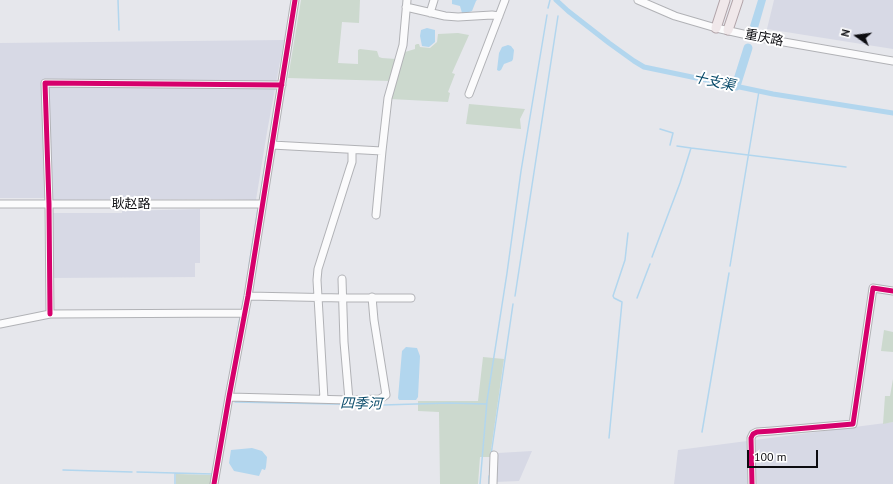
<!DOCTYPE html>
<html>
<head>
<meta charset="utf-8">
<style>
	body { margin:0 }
	#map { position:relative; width:893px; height:484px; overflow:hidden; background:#e6e7ec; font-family:"PT Sans",sans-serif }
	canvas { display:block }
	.north { position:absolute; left:837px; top:16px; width:40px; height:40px; -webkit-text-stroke:3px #fff; paint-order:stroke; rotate:284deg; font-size:11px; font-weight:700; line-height:16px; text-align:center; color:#0c0c10 }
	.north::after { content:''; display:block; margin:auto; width:14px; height:18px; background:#0c0c10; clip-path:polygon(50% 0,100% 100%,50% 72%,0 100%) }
	.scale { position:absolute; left:747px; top:450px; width:71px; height:18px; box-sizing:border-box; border:2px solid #0c0c10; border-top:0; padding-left:5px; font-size:12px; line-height:14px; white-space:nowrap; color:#0c0c10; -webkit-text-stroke:3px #fff; paint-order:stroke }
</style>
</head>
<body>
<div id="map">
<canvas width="893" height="484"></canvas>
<div class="north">N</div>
<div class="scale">100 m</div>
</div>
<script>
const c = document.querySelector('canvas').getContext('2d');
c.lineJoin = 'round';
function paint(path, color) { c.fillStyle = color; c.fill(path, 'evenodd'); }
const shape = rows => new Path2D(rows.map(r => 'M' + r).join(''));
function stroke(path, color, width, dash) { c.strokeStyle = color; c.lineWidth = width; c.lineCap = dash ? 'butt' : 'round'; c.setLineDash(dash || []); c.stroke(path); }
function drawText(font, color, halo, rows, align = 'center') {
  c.font = font + ' "PT Sans","Noto Sans SC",sans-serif'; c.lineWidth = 4; c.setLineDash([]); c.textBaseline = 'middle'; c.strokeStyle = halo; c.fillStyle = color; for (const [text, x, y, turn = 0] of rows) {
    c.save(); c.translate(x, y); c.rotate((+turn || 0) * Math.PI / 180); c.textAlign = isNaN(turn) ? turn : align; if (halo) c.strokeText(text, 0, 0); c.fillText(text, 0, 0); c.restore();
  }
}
const built = shape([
	[774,0,893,0,893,49,767,29],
	[284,40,267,132,256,200,218,199,53,200,47,79,42,80,45,198,0,198,0,43],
	[200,209,200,263,195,263,195,277,53,278,53,213,122,213,122,211],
	[893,422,893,484,674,484,678,450],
	[532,451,519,481,495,482,498,453]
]);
const green = shape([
	[301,0,360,0,359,23,342,22,338,63,358,64,358,50,360,49,377,51,379,57,382,58,396,59,390,81,288,78],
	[458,33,469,35,452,73,455,74,448,92,450,93,448,102,390,99,405,52,415,49,415,45,417,44,419,44,420,47,430,48,437,42,438,34],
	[469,104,525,109,520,119,521,129,466,124],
	[884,330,893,332,893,352,881,351],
	[483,357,504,359,490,457,480,457,478,484,440,484,439,412,418,411,418,401,478,401],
	[893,379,893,422,883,424,885,396,890,396],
	[176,474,213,475,211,484,176,484]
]);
const water = shape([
	[452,0,477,0,476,1,472,11,466,13,462,13,460,6,452,4],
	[758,0,766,0,758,28,754,30,750,26],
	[427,28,435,30,435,42,429,47,422,46,420,36,421,30],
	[508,45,511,46,514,50,513,59,512,61,504,64,501,70,499,71,497,70,499,53,502,47],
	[406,347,417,348,420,356,418,397,416,400,399,400,398,398,402,351],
	[252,448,262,451,267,457,266,467,265,470,262,469,259,476,234,471,229,463,231,450]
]);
const stream = shape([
	[118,0,119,30],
	[548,8,550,0],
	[660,129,673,133,670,145],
	[691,148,846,167],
	[268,150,271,130],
	[260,200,266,157],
	[652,257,680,183,691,148,677,146],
	[249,266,258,208],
	[730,266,759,91],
	[515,296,558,16],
	[637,298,650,264],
	[242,309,245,293],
	[237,334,240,318],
	[235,402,383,405,448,403,486,404],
	[702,432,729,273],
	[609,438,622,302,614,298,613,296,625,260,628,233],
	[491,455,513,304],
	[63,470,132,472],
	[137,472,213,474],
	[175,484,175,474],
	[480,484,487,401,507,273,521,171,547,15],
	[489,484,489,476]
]);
const canal = shape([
	[556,0,568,11,609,43,634,61,644,67,773,94,893,113]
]);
const river = shape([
	[736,86,748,48]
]);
const minor = shape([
	[638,0,675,16,716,28,761,38,893,61],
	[406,7,445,16,458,17,492,15,499,16],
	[430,13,434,0],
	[469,94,505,0],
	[272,145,382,151,388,98,403,45,407,0],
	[0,204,262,204],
	[376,215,382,151],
	[342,279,344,342,349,400],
	[248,296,343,298,411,298],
	[50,314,49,204,45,83,282,85],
	[0,324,50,314,245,313],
	[229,397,349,400,380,399,386,395,374,320,372,297],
	[324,399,317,280,318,269,350,168,352,162,352,150],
	[214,484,229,397,248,296,295,0],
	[493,484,494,455],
	[752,484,751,438,753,434,757,432,772,431,853,424,873,288,893,291]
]);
const major = shape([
	[716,28,725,0],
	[728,30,738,0]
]);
const cycleway = shape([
	[50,314,49,204,45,83,282,85],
	[214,484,229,397,248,296,295,0],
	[752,484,751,438,753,434,757,432,772,431,853,424,873,288,893,291]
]);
const streetNames = [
	["重庆路",764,38,11],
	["耿赵路",131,204]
];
const waterNames = [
	["十支渠",714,82,12],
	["四季河",361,404,1]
];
paint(built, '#d7d9e5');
paint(green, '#ccd9ce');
paint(water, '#b2d6ee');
stroke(stream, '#b2d6ee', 1.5);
stroke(canal, '#b2d6ee', 5);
stroke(river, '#b2d6ee', 9);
stroke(minor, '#b1b2b6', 9);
stroke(major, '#b1a3a8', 11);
stroke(minor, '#fbfbfc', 7);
stroke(major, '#f0e8ea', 9);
stroke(cycleway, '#d6006c', 5);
drawText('13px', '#0c0c10', '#fff', streetNames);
drawText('italic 14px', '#094b6a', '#fff', waterNames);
</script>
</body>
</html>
